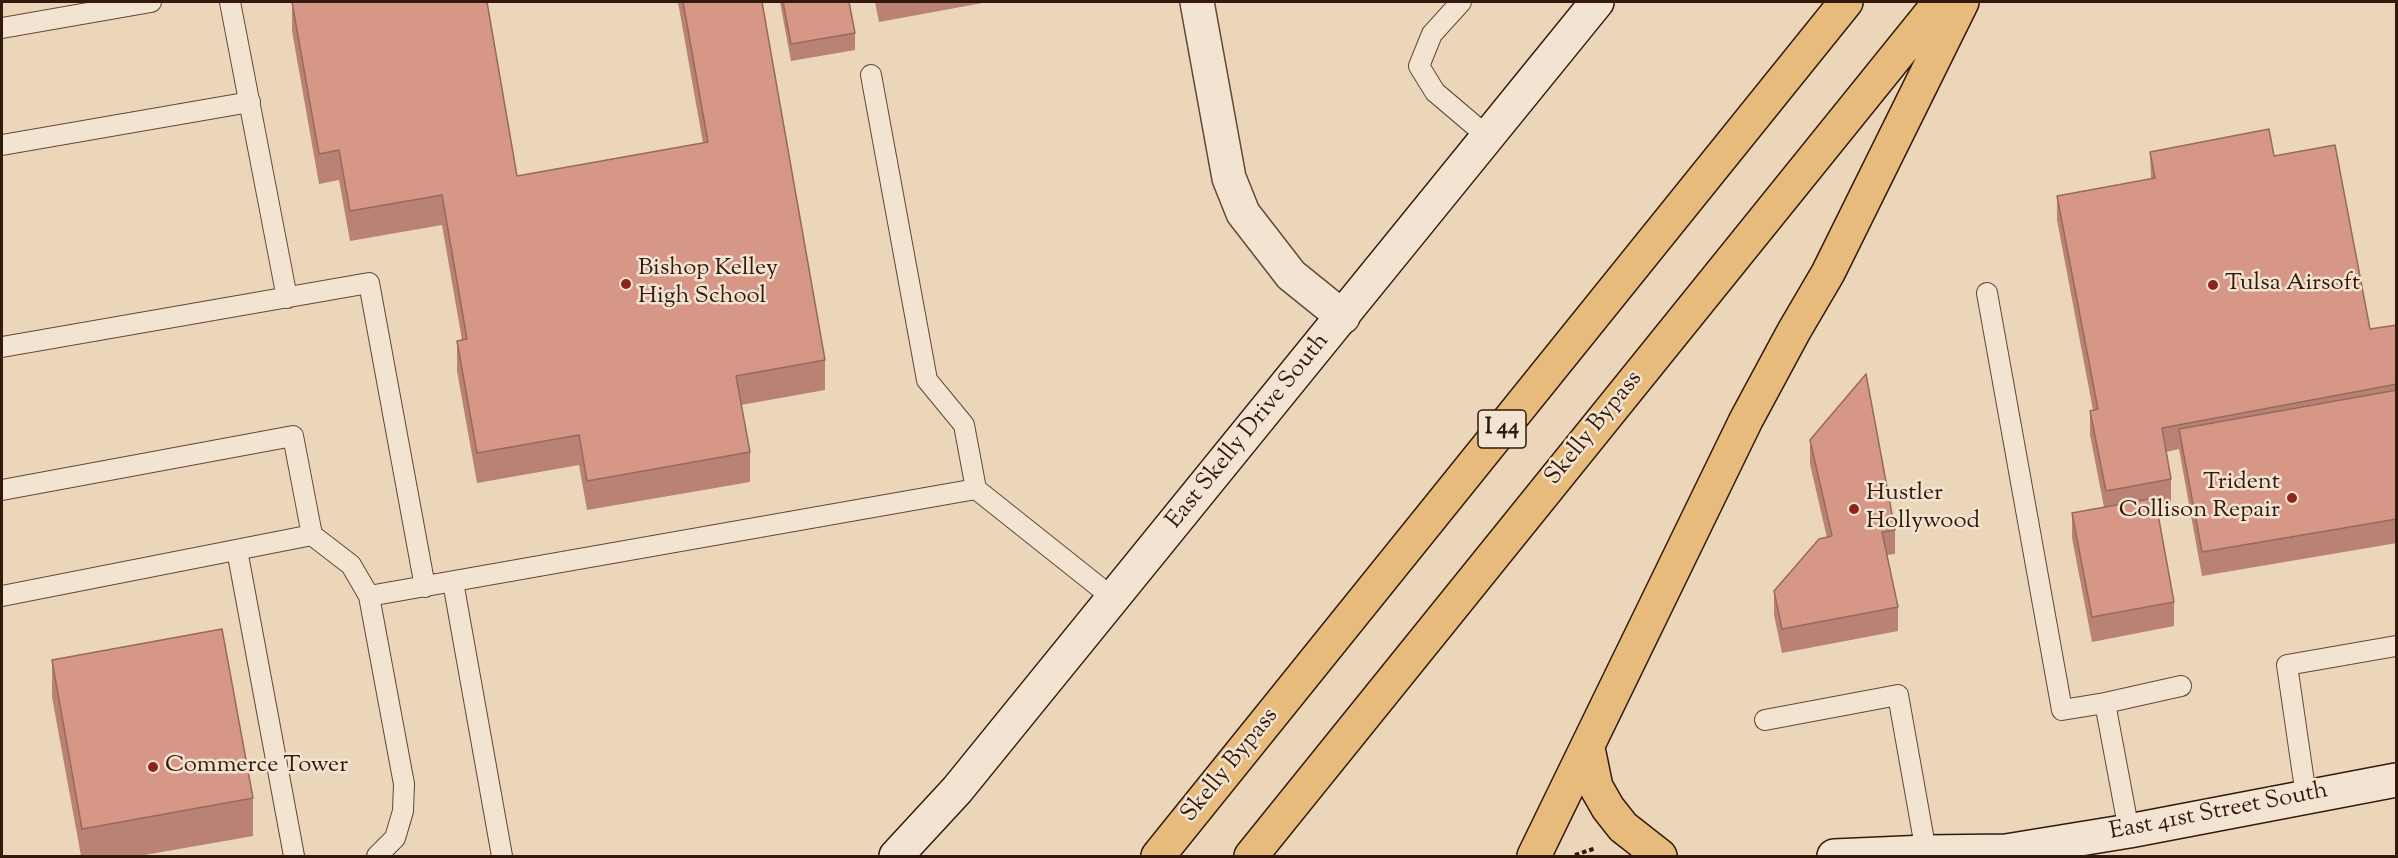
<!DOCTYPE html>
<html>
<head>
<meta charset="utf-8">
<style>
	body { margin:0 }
	#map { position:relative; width:2398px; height:858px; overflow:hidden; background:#ecd6b9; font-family:"Sorts Mill Goudy",serif }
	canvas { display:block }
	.frame { position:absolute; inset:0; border:3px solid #33190c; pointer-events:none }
</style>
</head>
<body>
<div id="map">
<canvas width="2398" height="858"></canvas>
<div class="frame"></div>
</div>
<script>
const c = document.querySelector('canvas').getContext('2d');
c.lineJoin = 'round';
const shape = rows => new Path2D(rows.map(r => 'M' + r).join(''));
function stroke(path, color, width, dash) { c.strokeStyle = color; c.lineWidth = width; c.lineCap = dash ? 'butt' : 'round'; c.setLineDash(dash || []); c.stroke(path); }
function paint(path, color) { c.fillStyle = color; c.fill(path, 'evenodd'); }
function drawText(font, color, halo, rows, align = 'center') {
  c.font = font + ' "Sorts Mill Goudy",serif'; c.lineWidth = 5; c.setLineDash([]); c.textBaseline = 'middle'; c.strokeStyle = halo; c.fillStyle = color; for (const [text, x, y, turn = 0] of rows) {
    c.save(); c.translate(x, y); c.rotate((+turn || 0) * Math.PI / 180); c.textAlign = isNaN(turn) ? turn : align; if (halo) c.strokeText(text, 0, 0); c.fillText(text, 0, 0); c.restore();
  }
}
const path = shape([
	[1575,855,1596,848]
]);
const lane = shape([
	[230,2,287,298],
	[1461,2,1432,34,1419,66,1435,92,1488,137],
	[2,28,151,2],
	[871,75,927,380,964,425,976,489],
	[2,145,250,102],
	[1987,293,2062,710,2105,703,2129,831],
	[2,347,369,283,425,587],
	[2,490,293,436,312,535,351,565,369,596,404,784,403,811,395,838,377,856],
	[237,550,294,856],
	[453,582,502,856],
	[2,596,312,535],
	[369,596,976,489,1113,598],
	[2105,703,2181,686],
	[1765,720,1898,695,1926,852],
	[2306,796,2287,665,2396,646]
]);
const street = shape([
	[1197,2,1229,178,1243,213,1291,275,1343,317]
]);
const secondary = shape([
	[896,856,957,790,1597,2],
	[1834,856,1926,852,2006,851,2129,831,2396,780]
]);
const highway = shape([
	[1588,748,1596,787,1608,808,1623,827,1660,856],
	[1158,856,1846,2],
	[1251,856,1940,2],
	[1534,856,1746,420,1794,331,1828,273,1962,2]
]);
const wall = shape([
	[292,2,517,176,703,143,678,2,762,2,825,360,825,390,741,405,750,452,750,482,587,510,579,465,477,483,457,371,457,341,462,340,442,225,350,241,339,180,319,184,292,31],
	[780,2,849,2,855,33,855,50,791,61],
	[875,2,988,2,879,22],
	[2150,152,2274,156,2370,329,2397,325,2397,543,2202,576,2179,449,2166,452,2171,479,2171,503,2156,505,2174,602,2174,626,2092,642,2072,538,2072,513,2104,507,2090,435,2090,411,2093,410,2057,220,2057,196,2151,179],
	[1810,440,1895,530,1895,554,1887,555,1898,607,1898,631,1782,653,1774,615,1774,591,1827,538,1810,464],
	[52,660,253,798,253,836,139,856,81,856,52,697]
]);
const building = shape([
	[292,2,487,2,517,176,708,142,683,2,762,2,825,360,736,376,750,452,587,481,579,435,477,453,457,341,467,339,442,195,350,211,339,150,319,154,292,2],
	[783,2,849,2,855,33,791,44,783,2],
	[2269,129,2274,156,2335,145,2370,329,2397,325,2397,384,2162,428,2171,479,2106,491,2090,411,2098,409,2057,196,2155,178,2150,152,2269,129],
	[1866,374,1895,530,1882,532,1898,607,1782,629,1774,591,1819,539,1832,536,1810,440,1866,374],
	[2397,390,2397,519,2202,552,2179,429,2397,390],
	[2155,498,2174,602,2092,617,2072,513,2155,498],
	[222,629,253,798,82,829,52,660,222,629]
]);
const markers = [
	[626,284,6,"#8f2418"],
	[2213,285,6,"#8f2418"],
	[2292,498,6,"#8f2418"],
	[1854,509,6,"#8f2418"],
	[153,767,6,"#8f2418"]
];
const shields = [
	[1502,429,48]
];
const shieldNames = [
	["I 44",1502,429]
];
const poiNames = [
	["Bishop Kelley",638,270],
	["High School",638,298],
	["Tulsa Airsoft",2225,285],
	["Trident",2280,484,"right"],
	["Collison Repair",2280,512,"right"],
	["Hustler",1866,495],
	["Hollywood",1866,523],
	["Commerce Tower",165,767]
];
const streetNames = [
	["Skelly Bypass",1595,429,-51],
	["East Skelly Drive South",1249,432,-51],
	["Skelly Bypass",1231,766,-51],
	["East 41st Street South",2219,813,-11]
];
stroke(lane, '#614837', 22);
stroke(street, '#614837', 36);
stroke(secondary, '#33190c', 36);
stroke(highway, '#33190c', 36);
stroke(path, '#33190c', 4, [4.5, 3]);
stroke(lane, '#f3e4d2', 20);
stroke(street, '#f3e4d2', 33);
stroke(secondary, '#f3e4d2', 33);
stroke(highway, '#e6bb7c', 33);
paint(wall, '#b98274');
paint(building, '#d79787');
stroke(building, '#966a5e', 1.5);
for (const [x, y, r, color] of markers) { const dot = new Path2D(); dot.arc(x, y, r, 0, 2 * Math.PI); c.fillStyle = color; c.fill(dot); stroke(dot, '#f3e4d2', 2); }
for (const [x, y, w] of shields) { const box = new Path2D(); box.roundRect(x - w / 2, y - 19, w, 38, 4.5); c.fillStyle = '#f3e4d2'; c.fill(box); stroke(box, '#33190c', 1.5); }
drawText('bold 22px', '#33190c', null, shieldNames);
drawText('24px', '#33190c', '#f3e4d2', poiNames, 'left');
drawText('24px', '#33190c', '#f3e4d2', streetNames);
</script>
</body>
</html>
